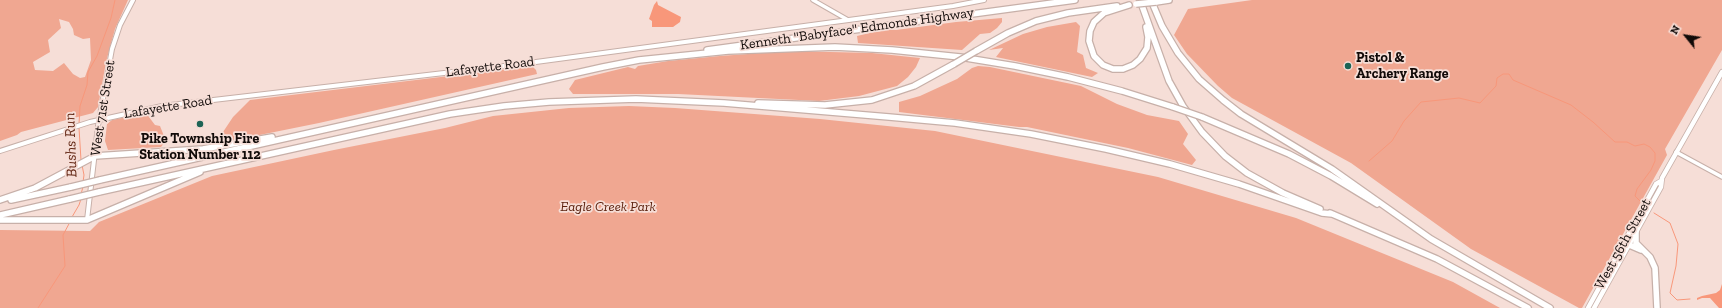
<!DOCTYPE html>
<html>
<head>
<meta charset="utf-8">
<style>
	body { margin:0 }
	#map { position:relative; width:1722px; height:308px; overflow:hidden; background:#f6ded7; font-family:"Zilla Slab",serif }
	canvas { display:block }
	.north { position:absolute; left:1666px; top:16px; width:40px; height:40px; -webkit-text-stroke:3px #f6ded7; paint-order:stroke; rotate:300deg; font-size:11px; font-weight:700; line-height:16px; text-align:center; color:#110a08 }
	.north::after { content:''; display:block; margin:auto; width:14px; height:18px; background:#110a08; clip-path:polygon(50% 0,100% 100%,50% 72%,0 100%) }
</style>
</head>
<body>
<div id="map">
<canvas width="1722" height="308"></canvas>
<div class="north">N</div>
</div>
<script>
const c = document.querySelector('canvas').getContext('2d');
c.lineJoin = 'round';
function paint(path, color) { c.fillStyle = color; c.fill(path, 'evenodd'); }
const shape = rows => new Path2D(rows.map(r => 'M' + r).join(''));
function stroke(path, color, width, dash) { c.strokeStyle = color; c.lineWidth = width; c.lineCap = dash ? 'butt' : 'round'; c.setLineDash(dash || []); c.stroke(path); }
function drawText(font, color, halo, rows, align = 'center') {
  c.font = font + ' "Zilla Slab",serif'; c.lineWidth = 3.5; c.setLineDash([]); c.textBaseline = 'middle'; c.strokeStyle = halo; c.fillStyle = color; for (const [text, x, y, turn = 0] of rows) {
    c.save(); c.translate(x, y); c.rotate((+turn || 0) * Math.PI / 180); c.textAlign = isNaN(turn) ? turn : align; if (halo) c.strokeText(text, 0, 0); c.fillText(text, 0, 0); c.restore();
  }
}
const green = shape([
	[0,0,128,0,115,29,106,62,98,107,93,113,21,132,17,135,0,141],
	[59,19,69,22,73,29,74,35,83,39,90,38,91,60,85,77,80,78,73,74,64,63,53,71,35,70,33,62,50,52,48,40,61,28],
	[1252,0,1722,0,1722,50,1665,149,1667,155,1582,308,1579,308,1471,249,1351,163,1232,98,1218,86,1187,54,1174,35,1188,9],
	[1002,18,1002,22,997,28,990,33,980,34,962,50,858,43,857,36,887,29,896,30,956,22],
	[1076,22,1080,26,1077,52,1083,55,1086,68,1098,73,1092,77,996,57,1003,48,989,50,1023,34,1047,27],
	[789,51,872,53,920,58,916,67,908,77,897,86,859,96,819,101,678,94,573,94,569,89,575,80,628,67,635,69,638,66,668,61,720,56],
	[532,66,536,70,537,74,319,123,215,144,233,117,250,100],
	[978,66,990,67,1081,86,1117,104,1147,115,1179,121,1188,134,1183,144,1196,160,1192,165,1128,148,1027,127,1019,127,899,112,899,102,920,96,957,79,972,68],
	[629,106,675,108,820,119,935,131,1158,177,1296,218,1453,282,1500,308,0,308,0,230,90,231,99,222,212,176,334,150,445,128,493,116,569,108],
	[146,113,155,125,160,126,166,141,161,147,108,150,105,141,107,124,112,120]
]);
const water = shape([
	[657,1,658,5,681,17,680,22,673,27,652,27,652,21,649,19,654,5],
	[1722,284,1722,308,1719,308,1710,298,1702,298,1697,300,1697,298,1702,296,1716,293,1720,290]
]);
const stream = shape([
	[79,124,80,106,87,85,88,72,97,56,111,18,115,0],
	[79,128,81,160],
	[1369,161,1392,141,1404,121,1421,102,1459,98,1480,103,1496,86,1497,78,1503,74,1509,74,1513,80,1571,105,1593,122,1615,142,1627,142,1635,146,1644,144,1650,147,1655,153,1655,161,1651,170,1637,189,1635,196,1640,201],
	[82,165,84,175,83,182],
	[81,194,83,187],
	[1654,213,1670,223,1678,244,1676,266,1670,293,1677,300,1690,299],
	[72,217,79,205,81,199],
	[38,308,65,266,63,235,70,222]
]);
const tertiary = shape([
	[813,0,848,20],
	[1676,152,1722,177]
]);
const secondary = shape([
	[0,151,90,122,162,106,521,64,953,6,984,0],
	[87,220,98,126,112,49,120,25,133,0]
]);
const primary = shape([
	[1588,308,1656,184,1661,181],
	[1594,308,1661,187,1662,178,1722,72]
]);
const motorway = shape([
	[1140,0,1169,81,1183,106,1202,132,1225,156,1247,173,1283,193,1320,209],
	[1151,0,1162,26,1178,53,1199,79,1223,100,1241,114,1332,169,1431,239,1550,308],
	[1156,2,1169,0],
	[1129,5,1104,13,1094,22,1090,31,1089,41,1094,56,1103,65,1113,69,1123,69,1133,65,1140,59,1147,48,1148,37,1146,27],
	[707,50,1075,0],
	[976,51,1008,33,1036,21,1068,13,1117,6],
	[758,103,825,105,872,100,914,86,954,64],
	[1202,117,1289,154,1331,176,1377,204],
	[100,180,603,67,639,60,728,51,835,47,892,50,960,57,1015,66,1068,77,1122,91,1173,107],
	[99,192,450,114,504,106,549,102,636,99,724,103,889,117,955,123,1031,134,1106,149,1170,164,1239,184,1322,213,1332,214],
	[0,200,35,188,95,156,203,149,272,137],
	[11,200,71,187],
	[1330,213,1437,259,1528,308],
	[0,215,70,199],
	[0,220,87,220,200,172],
	[1636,231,1636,243,1650,257,1655,268,1657,308],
	[1621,246,1627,244,1641,250]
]);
const motorwayBridge = shape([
	[1136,4,1156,2],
	[954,64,976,51],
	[1173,107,1202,117],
	[71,187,100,180],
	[70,199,99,192]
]);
const markers = [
	[1348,66,4,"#1d6355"],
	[200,124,4,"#1d6355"]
];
const streetNames = [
	["Kenneth \"Babyface\" Edmonds Highway",857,29,-8],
	["Lafayette Road",490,67,-7],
	["Lafayette Road",168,107,-9],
	["West 71st Street",103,108,-81],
	["West 56th Street",1623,244,-61]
];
const poiNames = [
	["Pistol &",1356,58],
	["Archery Range",1356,74],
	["Pike Township Fire",200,139,"center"],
	["Station Number 112",200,155,"center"]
];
const parkNames = [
	["Eagle Creek Park",608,207]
];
const waterNames = [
	["Bushs Run",71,145,-92]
];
paint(green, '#f0a791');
paint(water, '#f8977a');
stroke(stream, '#f8977a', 1);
stroke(tertiary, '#c7b0a9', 5.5);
stroke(secondary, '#c7b0a9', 6);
stroke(primary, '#c7b0a9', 6);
stroke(motorway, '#c7b0a9', 8);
stroke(tertiary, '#fff', 3.5);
stroke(secondary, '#fff', 4);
stroke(primary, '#fff', 4.5);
stroke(motorway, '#fff', 5.5);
stroke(motorwayBridge, '#c7b0a9', 8, []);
stroke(motorwayBridge, '#fff', 5.5);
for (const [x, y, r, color] of markers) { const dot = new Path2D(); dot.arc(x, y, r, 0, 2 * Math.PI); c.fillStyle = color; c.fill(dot); stroke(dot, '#f6ded7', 1.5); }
drawText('14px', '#110a08', '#f6ded7', streetNames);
drawText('bold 14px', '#110a08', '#f6ded7', poiNames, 'left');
drawText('italic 14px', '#5b200d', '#f6ded7', parkNames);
drawText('italic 15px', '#602411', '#f6ded7', waterNames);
</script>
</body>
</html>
